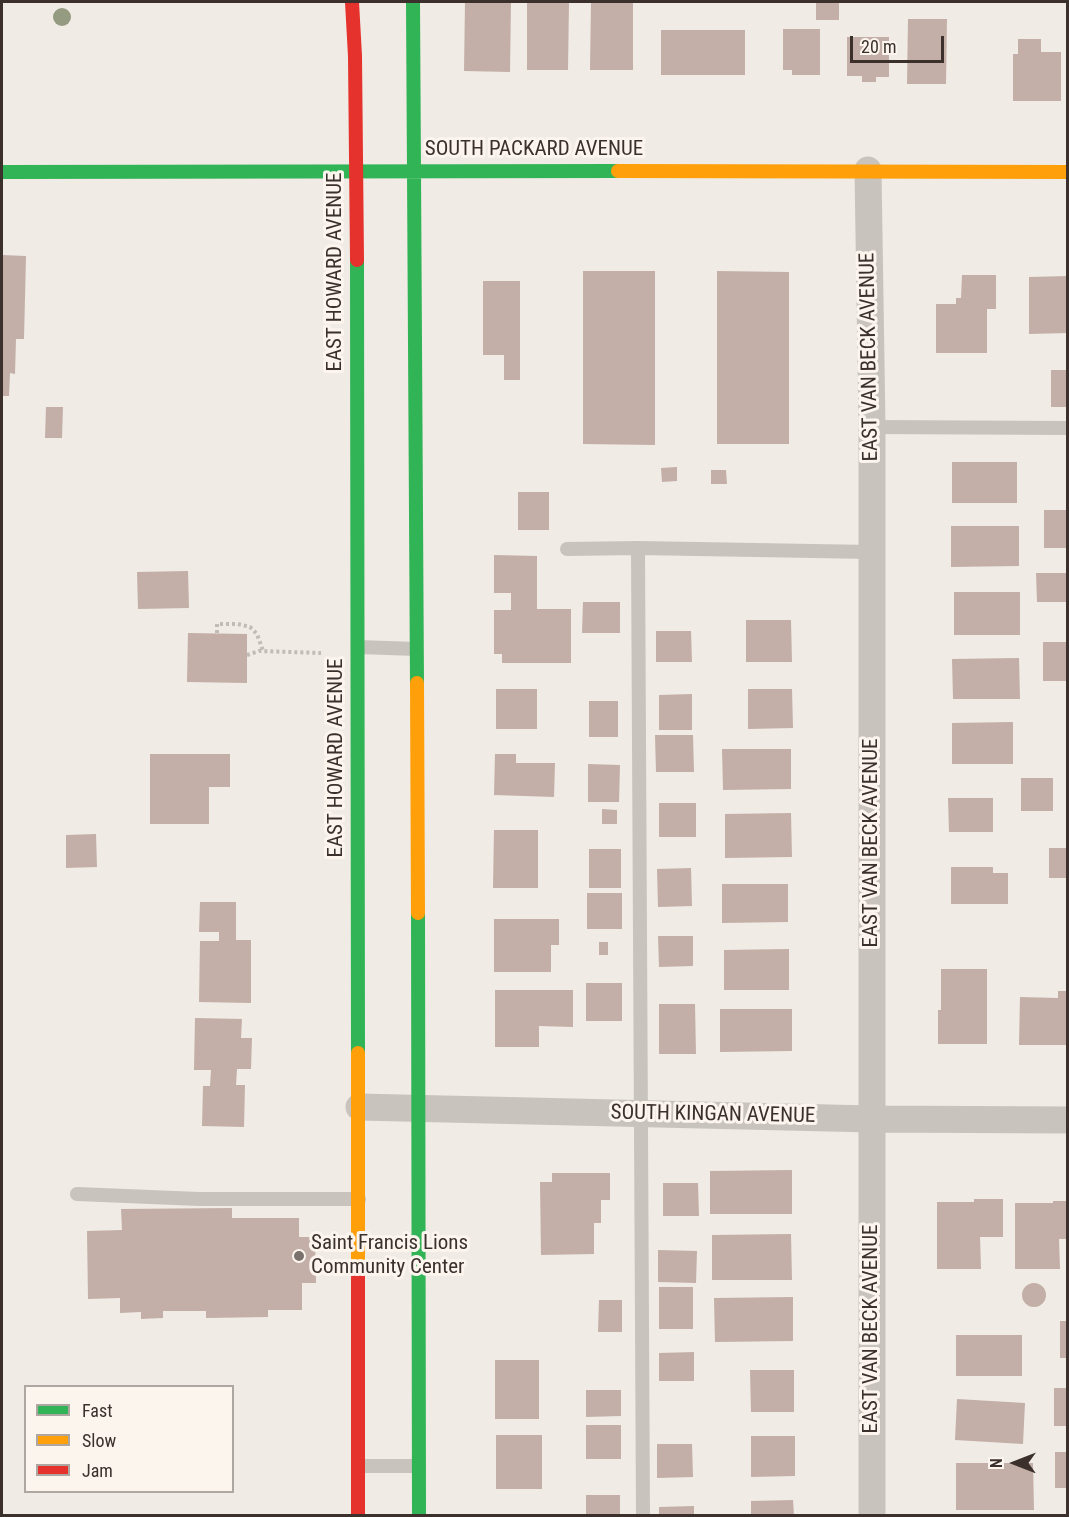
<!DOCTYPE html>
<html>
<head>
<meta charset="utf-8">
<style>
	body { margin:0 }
	#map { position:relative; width:1069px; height:1517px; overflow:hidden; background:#f0ebe5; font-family:"Roboto Condensed",sans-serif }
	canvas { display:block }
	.frame { position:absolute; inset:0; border:3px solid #3b302b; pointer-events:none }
	.legend { position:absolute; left:24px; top:1385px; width:210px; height:108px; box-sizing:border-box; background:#fbf5ee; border:2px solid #aea6a0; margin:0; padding:8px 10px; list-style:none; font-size:18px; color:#3b302b }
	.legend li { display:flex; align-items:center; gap:12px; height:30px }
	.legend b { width:30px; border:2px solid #aea6a0 }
	.north { position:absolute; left:985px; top:1433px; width:60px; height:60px; -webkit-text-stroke:4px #fbf5ee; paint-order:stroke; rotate:270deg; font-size:16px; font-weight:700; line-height:24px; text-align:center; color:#3b302b }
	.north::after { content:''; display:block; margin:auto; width:21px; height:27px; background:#3b302b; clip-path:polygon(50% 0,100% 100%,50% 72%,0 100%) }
	.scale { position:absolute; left:850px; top:36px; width:94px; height:27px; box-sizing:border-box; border:3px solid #3b302b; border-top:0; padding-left:8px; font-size:18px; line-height:21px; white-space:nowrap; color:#3b302b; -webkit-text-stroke:4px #fbf5ee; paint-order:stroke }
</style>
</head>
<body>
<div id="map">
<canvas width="1069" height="1517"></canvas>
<div class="frame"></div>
<ul class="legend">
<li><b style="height:8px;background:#30b455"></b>Fast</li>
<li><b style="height:8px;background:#ff9f0a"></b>Slow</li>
<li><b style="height:8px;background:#e5322d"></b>Jam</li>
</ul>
<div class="north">N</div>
<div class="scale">20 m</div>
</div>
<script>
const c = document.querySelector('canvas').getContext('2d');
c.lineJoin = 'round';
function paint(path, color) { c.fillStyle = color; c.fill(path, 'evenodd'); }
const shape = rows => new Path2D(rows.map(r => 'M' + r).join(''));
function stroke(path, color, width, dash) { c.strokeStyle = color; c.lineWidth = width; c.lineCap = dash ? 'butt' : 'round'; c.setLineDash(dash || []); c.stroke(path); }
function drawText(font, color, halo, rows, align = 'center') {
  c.font = font + ' "Roboto Condensed",sans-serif'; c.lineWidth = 6; c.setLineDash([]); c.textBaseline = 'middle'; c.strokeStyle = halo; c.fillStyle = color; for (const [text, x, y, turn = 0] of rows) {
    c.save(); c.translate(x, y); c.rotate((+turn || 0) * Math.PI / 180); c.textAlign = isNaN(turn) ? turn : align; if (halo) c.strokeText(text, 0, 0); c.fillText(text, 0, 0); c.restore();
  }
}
const building = shape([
	[465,2,511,2,510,72,464,71],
	[527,2,569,2,568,70,527,70],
	[591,2,633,2,633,70,590,70],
	[816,2,839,2,839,20,816,20],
	[908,19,947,19,946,84,907,84],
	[783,29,820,29,820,75,792,75,792,70,783,70],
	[661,30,745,30,745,75,661,75],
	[847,37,889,37,889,77,876,77,876,82,862,82,862,76,847,76],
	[1018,39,1041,39,1041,52,1061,52,1061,101,1013,101,1013,54,1018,54],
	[2,255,26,256,24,339,16,339,15,374,10,373,9,396,2,396],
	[583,271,655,271,655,445,583,444],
	[717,271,789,272,789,444,717,444],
	[962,275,996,275,996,309,987,309,987,353,936,353,936,304,956,304,956,298,961,298],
	[1068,276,1068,333,1029,334,1029,277],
	[483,281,520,281,520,380,504,380,504,355,483,355],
	[1051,370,1068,370,1068,407,1051,407],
	[46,407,63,407,62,438,45,438],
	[952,462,1017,462,1017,503,952,503],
	[677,467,677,481,662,482,661,468],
	[711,470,726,470,727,484,711,484],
	[518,492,549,492,549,530,518,530],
	[1044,510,1068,510,1068,548,1044,548],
	[951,526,1019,526,1019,566,951,567],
	[494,555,537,556,537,609,571,609,571,663,502,663,502,654,494,654,494,610,511,610,511,593,494,593],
	[188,571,189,608,138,609,137,572],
	[1036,573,1068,573,1068,602,1037,602],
	[954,592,1020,592,1020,635,954,635],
	[583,602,620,602,620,633,582,633],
	[746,620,791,620,792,662,746,662],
	[656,631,691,631,692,662,656,662],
	[188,633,247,634,247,683,187,682],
	[1043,642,1068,642,1068,681,1043,681],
	[1019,658,1020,699,953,699,952,659],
	[496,689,537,689,537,729,496,729],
	[748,689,792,689,793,728,748,729],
	[692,694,692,730,659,730,659,695],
	[589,701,618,701,618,737,589,737],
	[1013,722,1013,764,952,764,952,723],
	[655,735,693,735,694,772,656,772],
	[722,749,791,749,791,789,723,790],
	[150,754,230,754,230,787,209,787,209,824,150,824],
	[495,754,516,754,516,763,555,763,554,797,494,795],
	[588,764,620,765,619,802,588,802],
	[1021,778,1053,778,1053,811,1021,811],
	[948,798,993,798,993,832,949,832],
	[659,803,696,803,696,837,659,837],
	[602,809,617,810,617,824,602,824],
	[791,813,792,857,725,858,725,814],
	[494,830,538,830,538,888,493,888],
	[96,834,97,867,66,868,66,835],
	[1049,848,1068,848,1068,878,1049,878],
	[589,849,621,849,621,888,589,888],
	[951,867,993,867,993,873,1008,873,1008,904,951,904],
	[691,868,692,906,658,907,657,869],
	[722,884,788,884,788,922,722,923],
	[587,893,622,893,622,929,587,929],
	[200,902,236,902,236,940,251,940,251,1003,199,1002,200,941,219,941,219,932,199,932],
	[494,919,559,919,559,945,551,945,551,972,494,972],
	[658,936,693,936,693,966,659,967],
	[599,942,608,942,608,955,599,955],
	[789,949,789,990,724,990,724,950],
	[941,969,987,969,987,1044,938,1044,938,1010,941,1010],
	[586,983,622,983,622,1021,586,1021],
	[495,990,573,990,573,1027,539,1026,539,1047,495,1047],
	[1058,991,1068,991,1068,1045,1019,1045,1020,997,1058,998],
	[659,1004,695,1004,696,1054,659,1054],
	[720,1009,792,1009,792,1051,720,1052],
	[195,1018,242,1019,241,1038,252,1038,251,1069,237,1069,236,1085,245,1085,244,1127,202,1126,203,1086,210,1086,211,1070,194,1070],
	[792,1170,792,1214,710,1214,710,1171],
	[552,1173,610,1173,610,1200,601,1200,601,1223,594,1223,594,1254,541,1255,540,1182,552,1182],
	[663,1183,698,1183,699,1216,663,1216],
	[974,1199,1003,1199,1003,1237,980,1237,981,1269,937,1269,937,1202,974,1202],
	[1053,1201,1068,1201,1068,1239,1059,1239,1060,1269,1015,1269,1015,1203,1053,1203],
	[232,1208,232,1218,299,1218,299,1237,315,1237,316,1283,302,1283,302,1310,268,1310,268,1317,206,1318,206,1311,163,1311,163,1318,141,1319,141,1312,120,1313,120,1298,88,1299,87,1231,122,1230,121,1209],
	[791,1234,792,1280,712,1280,712,1235],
	[658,1250,697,1251,696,1283,658,1282],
	'1022 1295a12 12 0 1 1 24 0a12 12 0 1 1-24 0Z',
	[659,1287,693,1287,693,1329,659,1329],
	[793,1297,793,1341,715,1342,714,1298],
	[599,1300,622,1300,622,1332,598,1332],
	[1060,1321,1068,1321,1068,1358,1060,1358],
	[956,1335,1022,1335,1022,1376,956,1376],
	[694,1352,694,1381,659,1381,659,1353],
	[495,1360,539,1360,539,1419,495,1419],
	[750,1370,794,1370,794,1412,751,1412],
	[1054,1388,1068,1388,1068,1426,1054,1426],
	[586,1390,621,1390,621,1416,586,1417],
	[957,1399,1025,1403,1023,1444,955,1440],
	[586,1425,621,1425,621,1459,586,1459],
	[496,1435,542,1435,542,1489,496,1489],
	[751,1436,795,1436,795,1476,751,1477],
	[657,1444,692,1444,693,1477,657,1478],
	[1055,1452,1068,1452,1068,1488,1055,1488],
	[956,1463,1033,1463,1034,1510,956,1510],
	[586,1495,620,1495,620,1516,586,1516],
	[793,1500,794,1516,751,1516,751,1501],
	[694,1506,694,1516,659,1516,659,1507]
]);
const path = shape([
	[217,633,217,624,238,624,250,627,257,634,263,651],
	[247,655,259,651,321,653]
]);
const lane = shape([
	[872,427,1068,428],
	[638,548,643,1516],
	[567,549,638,548,872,552],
	[358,647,416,649],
	[77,1194,199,1199,359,1199],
	[358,1466,419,1466]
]);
const street = shape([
	[868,170,872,427,872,1516],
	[359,1107,872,1119,1068,1120]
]);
const fast = shape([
	[413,2,417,683],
	[2,172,618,171],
	[357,260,358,1053],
	[418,913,419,1516]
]);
const slow = shape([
	[618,171,1068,172],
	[417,683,418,913],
	[358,1053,358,1272]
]);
const jam = shape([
	[352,2,355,56,357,260],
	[358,1272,358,1516]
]);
const trees = [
	[62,17]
];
const markers = [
	[299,1256,6,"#7a716c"]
];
const streetNames = [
	["SOUTH PACKARD AVENUE",534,150],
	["EAST HOWARD AVENUE",336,272,-90],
	["EAST VAN BECK AVENUE",870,357,-91],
	["EAST HOWARD AVENUE",337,758,-90],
	["EAST VAN BECK AVENUE",872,843,-90],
	["SOUTH KINGAN AVENUE",713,1115,1],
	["EAST VAN BECK AVENUE",872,1329,-90]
];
const poiNames = [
	["Saint Francis Lions",311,1244],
	["Community Center",311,1268]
];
paint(building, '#c3afa7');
stroke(path, '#c2bbb6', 4, [3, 3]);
stroke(lane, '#c9c3be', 14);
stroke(street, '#c9c3be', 27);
stroke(fast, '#30b455', 14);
stroke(slow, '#ff9f0a', 14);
stroke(jam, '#e5322d', 14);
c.fillStyle = '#959b80';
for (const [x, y] of trees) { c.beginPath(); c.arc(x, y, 9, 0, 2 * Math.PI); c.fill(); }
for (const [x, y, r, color] of markers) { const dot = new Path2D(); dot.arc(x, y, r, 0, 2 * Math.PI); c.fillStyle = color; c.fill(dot); stroke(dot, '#fbf5ee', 2); }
drawText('21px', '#3b302b', '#fbf5ee', streetNames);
drawText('21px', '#3b302b', '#fbf5ee', poiNames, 'left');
</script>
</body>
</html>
